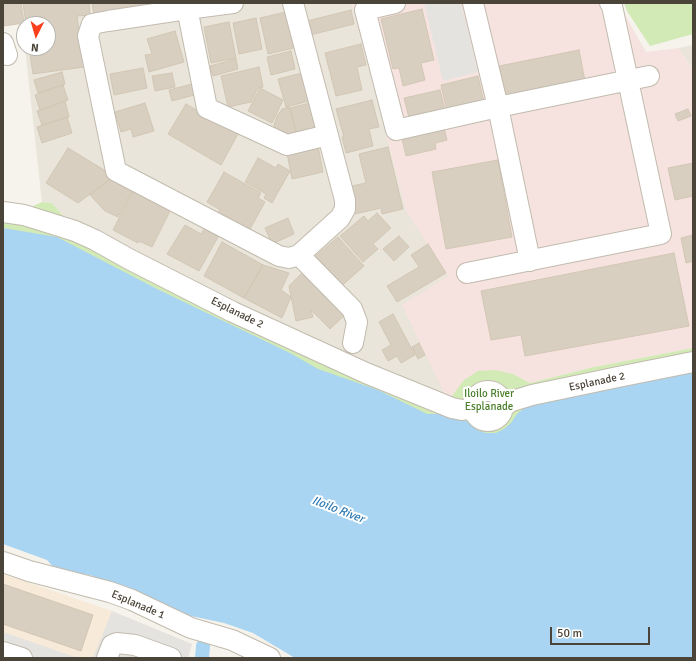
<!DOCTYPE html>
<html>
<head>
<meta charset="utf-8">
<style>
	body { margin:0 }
	#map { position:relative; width:696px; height:661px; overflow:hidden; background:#f6f3ec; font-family:Signika,sans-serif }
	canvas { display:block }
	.frame { position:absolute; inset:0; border:4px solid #4b4439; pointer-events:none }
	.north { position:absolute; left:16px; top:16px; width:40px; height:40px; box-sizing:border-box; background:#fff; border:1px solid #b7b4b0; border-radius:50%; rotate:185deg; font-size:11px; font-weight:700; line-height:16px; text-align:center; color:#4b4439 }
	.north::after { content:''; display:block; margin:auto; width:14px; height:18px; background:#fc3f1d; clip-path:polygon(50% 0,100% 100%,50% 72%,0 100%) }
	.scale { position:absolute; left:550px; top:627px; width:100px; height:18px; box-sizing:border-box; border:2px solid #4b4439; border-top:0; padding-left:5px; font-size:12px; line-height:14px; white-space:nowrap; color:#4b4439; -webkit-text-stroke:3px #fff; paint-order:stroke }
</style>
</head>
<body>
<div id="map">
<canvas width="696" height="661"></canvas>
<div class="frame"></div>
<div class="north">N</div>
<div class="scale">50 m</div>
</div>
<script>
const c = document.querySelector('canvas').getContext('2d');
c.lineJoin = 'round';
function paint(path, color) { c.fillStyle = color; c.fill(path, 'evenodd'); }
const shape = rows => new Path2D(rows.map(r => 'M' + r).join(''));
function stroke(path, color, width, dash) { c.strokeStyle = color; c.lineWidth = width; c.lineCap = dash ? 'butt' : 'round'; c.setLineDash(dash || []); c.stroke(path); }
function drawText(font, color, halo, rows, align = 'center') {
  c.font = font + ' Signika,sans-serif'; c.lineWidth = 4; c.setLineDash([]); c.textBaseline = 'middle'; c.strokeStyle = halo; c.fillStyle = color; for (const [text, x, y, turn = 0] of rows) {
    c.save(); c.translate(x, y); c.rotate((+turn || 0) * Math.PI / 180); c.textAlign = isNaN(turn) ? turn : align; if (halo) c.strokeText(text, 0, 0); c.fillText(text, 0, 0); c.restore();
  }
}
const residential = shape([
	[20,3,352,3,406,210,449,277,448,401,284,326,64,217,52,203,42,202,25,48,48,48,48,24,24,24,24,37],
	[693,45,693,69,678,48]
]);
const commercial = shape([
	[3,574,112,611,192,644,188,658,3,658]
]);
const medical = shape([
	[352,3,618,3,646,52,678,48,693,69,693,348,594,367,530,383,513,374,456,390,448,401,402,305,448,276,406,210]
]);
const green = shape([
	[624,3,693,3,693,34,650,46,627,11],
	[42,202,52,203,64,217,284,326,448,401,464,380,478,371,495,370,513,374,530,383,594,367,693,348,693,400,494,448,437,420,3,237,3,204,29,208]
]);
const parking = shape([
	[424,3,461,3,478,72,443,81],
	[112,611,192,644,188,658,93,658],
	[3,632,78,658,3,658]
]);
const water = shape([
	[3,228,57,237,159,290,290,353,318,369,378,390,427,414,458,414,477,430,486,433,496,433,504,429,511,423,517,414,528,405,693,372,693,658,295,658,253,633,224,623,191,616,90,575,56,570,47,560,3,544]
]);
const canal = shape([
	[202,658,203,646]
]);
const building = shape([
	[3,3,21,3,24,23,4,26,3,3],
	[23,3,89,3,90,15,77,16,84,67,33,74,29,48,48,48,48,24,26,24,23,3],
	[92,3,143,3,144,7,94,15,92,3],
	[422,9,434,60,421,63,425,80,403,86,399,68,393,69,381,19,422,9],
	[351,10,354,24,310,35,307,21,351,10],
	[290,11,298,47,268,54,260,18,290,11],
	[256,18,262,49,239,54,233,23,256,18],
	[229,22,236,58,211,63,204,27,229,22],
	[175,31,184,62,149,72,145,55,152,54,147,39,175,31],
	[361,44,366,65,357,67,362,90,336,96,325,53,361,44],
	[579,50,585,81,505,97,499,66,579,50],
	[291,51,295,69,271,75,267,57,291,51],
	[236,59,238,69,213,76,210,66,236,59],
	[259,67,263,87,258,88,251,102,228,107,221,76,259,67],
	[143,68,147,88,114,95,110,74,143,68],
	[62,72,65,84,38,93,34,80,62,72],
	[306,72,313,100,286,107,278,79,306,72],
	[172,73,175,87,155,91,152,76,172,73],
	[478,76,484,102,447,111,441,85,478,76],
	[196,83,198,94,172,101,169,90,196,83],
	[63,85,68,100,40,110,35,95,63,85],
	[260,88,283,100,272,123,248,111,260,88],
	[440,90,446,114,410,122,404,98,440,90],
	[372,100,379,127,369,129,373,146,346,153,342,137,344,137,336,109,372,100],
	[65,101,69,117,42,125,37,111,65,101],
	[145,103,154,131,133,137,131,129,121,132,115,112,145,103],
	[310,103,317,129,297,134,290,108,310,103],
	[186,104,238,134,221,165,168,134,186,104],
	[289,107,296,133,277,136,274,125,277,116,282,109,289,107],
	[688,109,691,116,678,121,675,114,688,109],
	[67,117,72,133,42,143,37,127,67,117],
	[443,124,447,140,435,143,436,149,406,156,401,134,443,124],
	[318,146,323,172,292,179,287,153,318,146],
	[388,147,403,209,382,214,381,208,355,214,348,187,366,183,359,154,388,147],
	[68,148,114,176,78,203,46,183,68,148],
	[258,158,276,168,278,164,290,171,272,203,264,198,266,194,245,182,258,158],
	[498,160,512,237,446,249,432,172,498,160],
	[693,163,693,196,675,200,668,168,693,163],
	[224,172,261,193,258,198,265,202,249,231,217,214,220,210,207,202,224,172],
	[110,179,122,185,134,187,118,217,105,211,90,195,110,179],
	[134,189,171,209,152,247,139,241,138,243,113,230,134,189],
	[377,213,391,228,373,244,378,249,363,262,340,236,364,216,368,221,377,213],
	[288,218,294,234,272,244,265,228,288,218],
	[208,223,222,230,199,271,167,254,185,225,201,234,208,223],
	[693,235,693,261,686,263,681,238,693,235],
	[399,236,409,247,394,261,383,249,399,236],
	[338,237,364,266,338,289,312,259,338,237],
	[222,242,263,265,244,298,204,276,222,242],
	[428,244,446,273,397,302,387,286,419,267,411,255,428,244],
	[674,253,689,326,525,356,521,335,491,340,481,291,674,253],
	[263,265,289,273,281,290,291,297,282,318,244,298,263,265],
	[304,271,346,314,330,329,311,310,313,317,296,321,289,286,304,271],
	[393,314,415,355,401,363,397,356,388,361,382,350,391,345,379,322,393,314],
	[419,343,425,355,418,359,412,347,419,343],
	[3,584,93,615,81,651,3,624,3,584]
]);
const minor = shape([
	[186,3,207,108,287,145,328,135],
	[233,3,187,9,108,21,92,24,88,36,116,171,279,256,289,258,299,255,340,218,345,209,345,200,293,3],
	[395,3,365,10,396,130,498,107,649,76],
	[473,3,498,107,530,261],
	[3,43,7,55],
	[3,212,24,215,75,231,95,240,129,259,233,312,366,373,452,408,462,410,473,408],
	[299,255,352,309,357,322,353,343],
	[467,273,661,234,612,6,610,3],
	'473 406a15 15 0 1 1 30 0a15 15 0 1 1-30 0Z',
	[503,408,509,402,532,395,618,377,693,362],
	[3,562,29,571,110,592,132,600,191,628,232,640,270,658],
	[3,652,22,658],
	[107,658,112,645,117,643,135,645,171,658]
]);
const streetNames = [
	["Esplanade 2",237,313,26],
	["Esplanade 2",597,382,-12],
	["Esplanade 1",138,605,23]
];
const parkNames = [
	["Iloilo River",489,394],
	["Esplanade",489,407]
];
const waterNames = [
	["Iloilo River",338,510,21]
];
paint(residential, '#eae5da');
paint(commercial, '#f7ead8');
paint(medical, '#f6e3e0');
paint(green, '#d2eab5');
paint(parking, '#e5e3e0');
paint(water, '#a9d4f2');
stroke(canal, '#a9d4f2', 14);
paint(building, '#d8cfc1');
stroke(building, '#d3c7b4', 1);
stroke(minor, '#c2bbae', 22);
stroke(minor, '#fff', 20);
drawText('11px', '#4b4439', '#fff', streetNames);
drawText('11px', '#4a7f2a', '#fff', parkNames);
drawText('italic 12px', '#2e7ab2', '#fff', waterNames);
</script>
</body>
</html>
